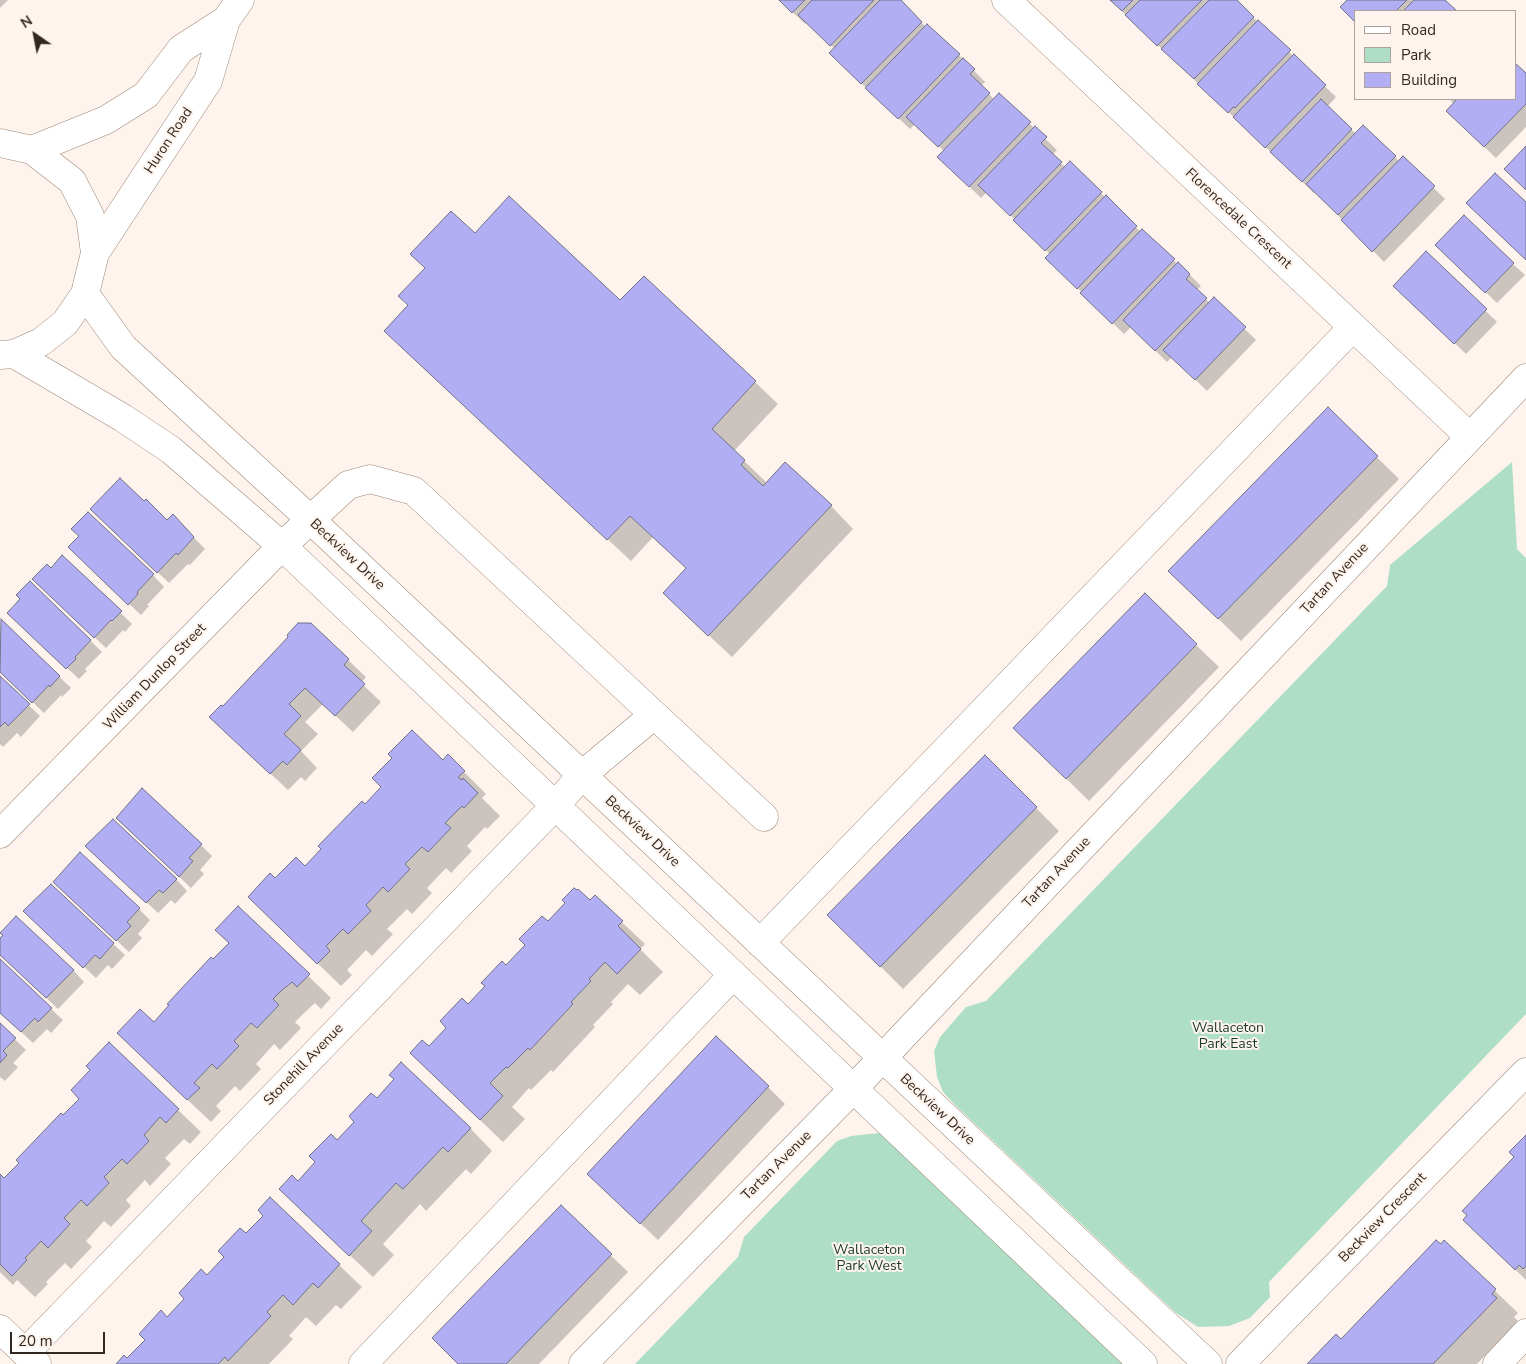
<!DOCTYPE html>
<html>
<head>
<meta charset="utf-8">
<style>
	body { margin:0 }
	#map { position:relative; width:1526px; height:1364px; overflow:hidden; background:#fef4ed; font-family:"Nunito Sans",sans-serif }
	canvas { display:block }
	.legend { position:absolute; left:1354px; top:10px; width:162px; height:90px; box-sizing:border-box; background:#fef4ed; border:1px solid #aca29b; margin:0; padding:6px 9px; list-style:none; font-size:15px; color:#302821 }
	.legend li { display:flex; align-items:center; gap:10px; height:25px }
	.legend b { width:25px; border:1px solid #aca29b }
	.north { position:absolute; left:10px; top:10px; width:50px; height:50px; -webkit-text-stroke:4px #fef4ed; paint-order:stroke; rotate:327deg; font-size:14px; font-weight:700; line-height:20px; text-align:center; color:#302821 }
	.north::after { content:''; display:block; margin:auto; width:18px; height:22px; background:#302821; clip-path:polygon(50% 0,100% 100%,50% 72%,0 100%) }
	.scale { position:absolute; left:10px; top:1332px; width:95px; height:22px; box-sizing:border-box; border:2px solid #302821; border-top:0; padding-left:6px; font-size:15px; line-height:18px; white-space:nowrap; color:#302821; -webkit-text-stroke:4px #fef4ed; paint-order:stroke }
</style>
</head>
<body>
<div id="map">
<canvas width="1526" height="1364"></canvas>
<ul class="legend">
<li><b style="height:6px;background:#fff"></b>Road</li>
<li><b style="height:14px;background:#aedfc6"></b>Park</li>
<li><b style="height:14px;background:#b2aef3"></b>Building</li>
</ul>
<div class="north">N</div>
<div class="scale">20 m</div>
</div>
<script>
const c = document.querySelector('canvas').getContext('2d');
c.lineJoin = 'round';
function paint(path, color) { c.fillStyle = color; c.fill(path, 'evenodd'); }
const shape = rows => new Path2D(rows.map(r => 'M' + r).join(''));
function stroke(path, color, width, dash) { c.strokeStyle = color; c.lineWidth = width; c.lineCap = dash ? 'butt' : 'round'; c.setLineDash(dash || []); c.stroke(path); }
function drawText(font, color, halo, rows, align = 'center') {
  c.font = font + ' "Nunito Sans",sans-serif'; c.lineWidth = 4; c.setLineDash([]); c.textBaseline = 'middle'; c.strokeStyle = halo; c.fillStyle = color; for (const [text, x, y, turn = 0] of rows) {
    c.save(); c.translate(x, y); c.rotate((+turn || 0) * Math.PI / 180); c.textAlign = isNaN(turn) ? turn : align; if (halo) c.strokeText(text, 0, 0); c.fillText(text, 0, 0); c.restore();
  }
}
const green = shape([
	[1512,462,1517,549,1526,558,1526,1014,1269,1282,1270,1297,1250,1318,1229,1326,1198,1327,1176,1313,955,1105,943,1092,937,1077,934,1051,940,1037,966,1007,986,1001,1387,586,1390,565],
	[879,1133,897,1141,1133,1364,635,1364,738,1257,744,1237,837,1141,851,1136]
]);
const shadow = shape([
	[0,0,8,0,0,8],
	[780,0,899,0,926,27,959,55,985,82,981,86,994,99,999,94,1057,150,1052,155,1066,168,1070,163,1141,232,1186,271,1201,286,1197,290,1210,303,1214,299,1256,340,1207,391,1172,357,1167,362,1131,327,1124,334,1047,258,1050,254,987,192,981,198,939,157,944,151,915,124,910,129,842,65,835,49,806,22,805,24],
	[1110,0,1235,0,1336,97,1327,107,1356,134,1363,127,1399,161,1403,158,1445,199,1384,262,1315,192,1314,193,1240,123],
	[1349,0,1443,0,1455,11,1355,11],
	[1515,64,1526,75,1526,127,1496,158,1447,111,1454,104,1449,99,1515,99],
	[475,235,620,302,644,277,778,404,734,451,767,483,831,506,853,529,732,657,687,615,687,568,653,537,631,561,408,353],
	[1426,253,1497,322,1466,354,1407,297],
	[1449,257,1513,264,1525,275,1497,303],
	[1328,409,1399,479,1241,641,1170,571],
	[173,516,205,549,190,565,188,564,169,583,103,520,167,522],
	[63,557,132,624,125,632,123,630,106,648,45,590,51,570],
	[81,559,153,575,164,587,147,605,149,606,141,615],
	[1,621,71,688,62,697,61,695,44,713,0,671],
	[20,624,90,640,102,652,85,669,87,671,79,679],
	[310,624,366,677,361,683,381,702,353,732,323,704,305,722,318,734,301,751,317,768,305,781,301,777,288,790,228,734,223,708],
	[1196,645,1219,667,1089,801,1038,751],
	[0,678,40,716,21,737,17,733,3,747,0,744],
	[448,756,486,794,482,798,500,816,487,829,485,827,467,846,472,851,451,873,446,868,427,888,432,893,412,914,407,909,387,929,393,934,372,956,366,950,347,970,352,975,341,986,272,919,275,880,305,868,365,805,443,762],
	[985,757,1059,831,903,989,829,915],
	[129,829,201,845,212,856,200,870,204,874,191,888],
	[98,857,176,879,187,891,175,904,171,900,158,913],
	[51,885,125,955,112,969,108,965,96,978,36,922],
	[66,893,139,909,150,920,138,934,142,938,129,952],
	[595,897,645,944,640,949,663,972,640,995,628,984,611,1002,613,1004,593,1025,595,1027,553,1072,551,1070,531,1090,529,1088,512,1107,525,1119,503,1142,434,1076,429,1048,548,923,590,902],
	[238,908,331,998,321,1009,315,1003,303,1014,295,1022,301,1028,280,1050,274,1044,256,1064,261,1069,240,1091,235,1086,216,1106,221,1111,211,1122,141,1056,154,1024,230,943],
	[0,940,73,970,84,982,58,1009,0,954],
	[0,961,63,1020,51,1033,47,1029,33,1043,0,1012],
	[0,1025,26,1050,13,1063,18,1067,5,1081,0,1077],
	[109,1044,201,1132,190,1144,184,1139,165,1158,171,1164,150,1186,145,1180,126,1200,131,1206,111,1227,104,1221,86,1241,92,1247,71,1269,65,1263,46,1282,48,1284,35,1297,17,1280,13,1285,0,1272,0,1176,4,1180,81,1099,92,1070],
	[768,1087,785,1104,658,1240,606,1191],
	[377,1100,470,1128,492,1151,471,1174,466,1169,426,1211,420,1204,383,1244,394,1255,373,1277,303,1211,298,1183],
	[1526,1137,1526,1280,1487,1242,1516,1157],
	[561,1207,628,1272,539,1364,459,1364],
	[246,1235,339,1265,362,1287,341,1309,336,1305,316,1326,306,1317,289,1336,293,1339,269,1364,118,1364,127,1360],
	[1444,1242,1518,1313,1514,1317,1518,1321,1477,1364,1309,1364,1341,1340]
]);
const building = shape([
	[779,0,805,0,792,13,779,0],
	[812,0,874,0,830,46,798,15,812,0],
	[880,0,901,0,922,22,861,84,829,53,880,0],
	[1110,0,1133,0,1122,11,1110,0],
	[1140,0,1202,0,1157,46,1125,15,1140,0],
	[1209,0,1237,0,1254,17,1194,79,1161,49,1209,0],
	[1347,0,1407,0,1396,11,1355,11,1355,22,1340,7,1347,0],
	[1414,0,1445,0,1457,11,1403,11,1414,0],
	[1258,20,1291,50,1235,108,1233,107,1228,113,1197,84,1258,20],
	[927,24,960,54,898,119,865,88,927,24],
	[1294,54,1326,85,1265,148,1233,117,1294,54],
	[963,58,975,69,970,74,990,93,938,147,906,117,963,58],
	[1515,63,1526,73,1526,104,1484,147,1446,111,1457,99,1515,99,1515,63],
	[999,93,1031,122,969,187,937,157,999,93],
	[1321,99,1352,129,1302,182,1270,152,1321,99],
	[1363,125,1396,156,1338,215,1306,184,1363,125],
	[1035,126,1047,137,1041,143,1062,162,1010,216,978,185,1035,126],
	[1526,146,1526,190,1504,169,1526,146],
	[1403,156,1435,186,1372,252,1341,220,1403,156],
	[1070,161,1102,192,1045,251,1013,220,1070,161],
	[1495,173,1526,202,1526,260,1466,203,1495,173],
	[1106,195,1137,226,1077,289,1045,258,1106,195],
	[509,196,620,300,644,276,756,381,712,429,745,460,741,465,763,486,785,462,832,505,708,636,663,593,686,568,630,516,607,540,384,331,408,305,398,296,425,268,410,254,451,211,475,233,509,196],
	[1464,215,1514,263,1485,293,1435,245,1464,215],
	[1142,229,1175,259,1112,324,1080,293,1142,229],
	[1426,251,1487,309,1454,344,1393,286,1426,251],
	[1178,262,1190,274,1186,279,1207,298,1155,351,1123,320,1178,262],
	[1214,297,1246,327,1195,380,1163,350,1214,297],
	[1328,407,1378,456,1218,619,1168,571,1328,407],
	[120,478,144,501,146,499,167,520,173,514,194,537,178,555,176,553,157,573,90,509,120,478],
	[88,512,154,574,137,592,138,594,128,605,68,547,79,536,71,529,88,512],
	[62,555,122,611,112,621,111,620,94,638,32,579,47,564,51,568,62,555],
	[30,581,91,640,75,657,76,659,66,669,7,613,20,599,16,595,30,581],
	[1145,593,1197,644,1066,779,1013,728,1145,593],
	[1,619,60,676,50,687,49,685,32,703,0,672,1,619],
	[298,623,311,623,349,659,344,665,365,684,335,716,305,688,289,704,301,716,284,734,301,750,287,765,283,761,270,774,209,717,221,705,223,706,288,637,287,635,298,623],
	[0,676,30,704,8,726,5,722,0,727,0,676],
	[412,730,443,760,448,754,465,771,458,777,462,780,463,778,478,793,464,808,462,806,445,823,451,828,428,852,422,847,405,864,410,869,388,892,383,887,366,905,371,911,348,934,343,929,326,946,330,951,317,964,248,897,270,873,275,878,296,857,305,866,321,849,318,846,362,801,365,804,381,787,372,778,392,758,388,754,412,730],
	[985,755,1037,807,880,967,827,915,985,755],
	[142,788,202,844,189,858,193,861,179,877,116,818,142,788],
	[113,819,177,879,163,893,159,890,146,903,85,846,113,819],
	[80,852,140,908,127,922,131,926,116,941,53,882,80,852],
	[51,884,114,943,100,959,95,955,83,968,23,911,51,884],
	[574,888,577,890,578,889,590,900,595,895,623,921,618,926,641,949,617,974,605,962,589,979,591,981,571,1002,573,1004,530,1050,528,1048,508,1068,506,1067,490,1083,503,1096,480,1120,410,1053,422,1040,429,1046,446,1028,440,1021,462,998,468,1004,485,986,481,983,502,961,506,965,525,945,519,939,542,916,548,921,565,903,562,900,574,888],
	[238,906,310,974,297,987,292,982,281,991,273,999,279,1005,257,1028,251,1023,234,1041,239,1046,217,1069,212,1064,194,1083,200,1088,187,1100,117,1033,140,1009,154,1022,169,1005,167,1004,211,957,213,959,229,943,215,930,238,906],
	[16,916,74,970,46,998,0,955,0,938,3,935,0,933,16,916],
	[0,959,52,1008,38,1022,35,1018,21,1032,0,1013,0,959],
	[0,1023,16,1038,3,1051,7,1055,0,1063,0,1023],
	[716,1036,769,1086,640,1224,587,1174,716,1036],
	[109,1042,179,1109,166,1123,160,1117,144,1135,149,1141,127,1164,122,1159,104,1177,109,1183,87,1206,81,1200,64,1218,70,1224,48,1248,41,1241,25,1258,27,1260,12,1276,0,1264,0,1174,4,1178,19,1163,16,1160,61,1113,63,1115,79,1099,71,1090,90,1070,86,1066,109,1042],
	[401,1062,471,1128,448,1152,443,1147,403,1189,396,1183,361,1221,372,1231,349,1256,279,1189,292,1175,298,1181,315,1162,309,1156,331,1134,337,1140,354,1122,349,1116,371,1093,377,1098,394,1079,389,1075,401,1062],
	[1526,1135,1526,1266,1523,1269,1519,1265,1515,1270,1463,1220,1467,1215,1462,1211,1514,1157,1509,1152,1526,1135],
	[270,1197,340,1264,318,1288,313,1283,293,1305,283,1295,267,1312,271,1316,228,1361,225,1357,218,1364,116,1364,124,1355,127,1358,145,1340,139,1334,161,1310,167,1317,184,1299,179,1293,201,1269,207,1275,224,1257,218,1251,240,1228,246,1233,263,1216,258,1210,270,1197],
	[561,1205,612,1254,506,1364,458,1364,432,1338,561,1205],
	[1436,1240,1441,1244,1444,1240,1496,1289,1492,1294,1497,1298,1433,1364,1307,1364,1336,1334,1341,1339,1436,1240]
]);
const minor = shape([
	[1006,0,1470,437],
	[85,294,123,347,311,520,1208,1364],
	[14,354,123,418,171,450,282,546,1143,1364],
	[0,834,282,546,348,485,370,479,414,491,764,817],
	[760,943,1353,327],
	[0,1329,37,1364],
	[25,1353,555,806,582,775,654,715],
	[363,1364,733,975],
	[583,1364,853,1089,1526,378],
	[1240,1364,1526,1072],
	[1497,1364,1526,1333]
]);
const major = shape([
	[0,143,32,150,72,181,90,216,95,253,85,294,65,323,41,342,14,354,0,355],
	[32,150,106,120,146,95,181,49,226,20],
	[95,253,208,81,226,20,240,0]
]);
const streetNames = [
	["Huron Road",169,141,-57],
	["Florencedale Crescent",1238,219,43],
	["Beckview Drive",347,555,43],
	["Tartan Avenue",1335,579,-47],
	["William Dunlop Street",155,677,-46],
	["Beckview Drive",642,832,43],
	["Tartan Avenue",1057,873,-47],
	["Stonehill Avenue",304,1065,-46],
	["Beckview Drive",937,1110,43],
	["Tartan Avenue",777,1166,-45],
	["Beckview Crescent",1383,1218,-46]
];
const parkNames = [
	["Wallaceton",1228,1029],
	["Park East",1228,1045],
	["Wallaceton",869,1251],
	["Park West",869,1267]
];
paint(green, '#aedfc6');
paint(shadow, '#0003');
paint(building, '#b2aef3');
stroke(building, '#717188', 1);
stroke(minor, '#9d8877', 29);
stroke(major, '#9d8877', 29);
stroke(minor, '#fff', 28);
stroke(major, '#fff', 28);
drawText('14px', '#302821', '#fef4ed', streetNames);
drawText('14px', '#183b2b', '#fef4ed', parkNames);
</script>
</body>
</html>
